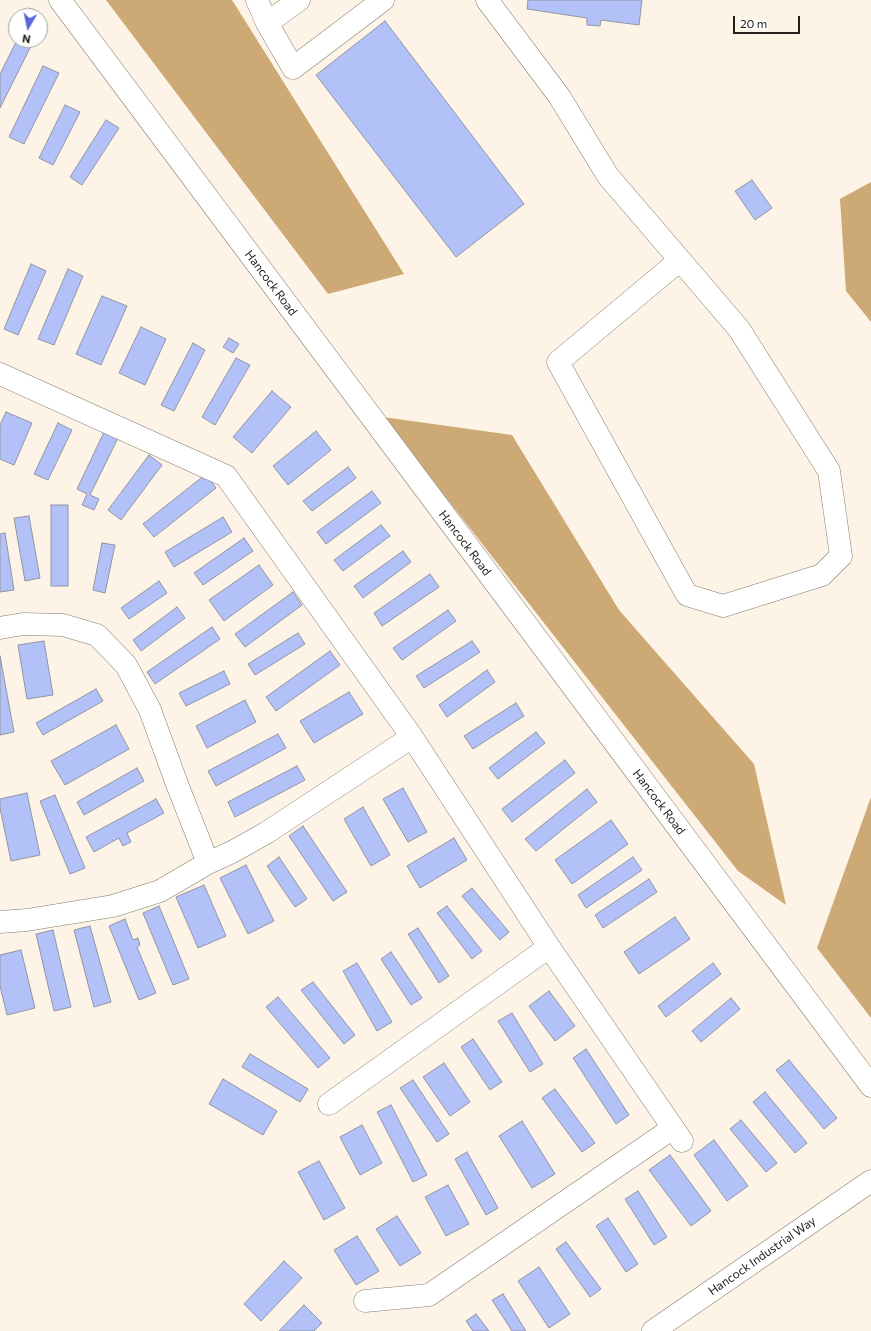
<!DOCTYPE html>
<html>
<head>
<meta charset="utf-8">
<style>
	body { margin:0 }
	#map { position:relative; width:871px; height:1331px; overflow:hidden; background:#fdf4e7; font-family:Commissioner,sans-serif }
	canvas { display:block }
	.north { position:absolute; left:8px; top:8px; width:40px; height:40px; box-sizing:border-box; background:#fff; border:1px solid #a7a6a4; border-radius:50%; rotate:189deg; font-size:11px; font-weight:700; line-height:16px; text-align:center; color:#24211c }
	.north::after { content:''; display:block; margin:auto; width:14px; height:18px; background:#5667dd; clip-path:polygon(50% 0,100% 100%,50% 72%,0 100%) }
	.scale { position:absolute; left:733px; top:16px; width:67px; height:18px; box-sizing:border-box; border:2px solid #24211c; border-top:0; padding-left:5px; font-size:12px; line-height:14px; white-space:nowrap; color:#24211c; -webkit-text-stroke:3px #fff; paint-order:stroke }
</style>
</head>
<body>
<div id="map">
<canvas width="871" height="1331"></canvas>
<div class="north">N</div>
<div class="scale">20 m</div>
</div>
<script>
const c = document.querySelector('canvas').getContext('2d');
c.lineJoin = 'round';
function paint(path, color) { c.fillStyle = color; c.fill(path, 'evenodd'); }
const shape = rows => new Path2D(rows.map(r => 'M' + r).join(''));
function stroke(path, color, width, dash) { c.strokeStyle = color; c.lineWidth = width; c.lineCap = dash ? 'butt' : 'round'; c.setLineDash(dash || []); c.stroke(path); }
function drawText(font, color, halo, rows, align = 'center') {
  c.font = font + ' Commissioner,sans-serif'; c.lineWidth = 3.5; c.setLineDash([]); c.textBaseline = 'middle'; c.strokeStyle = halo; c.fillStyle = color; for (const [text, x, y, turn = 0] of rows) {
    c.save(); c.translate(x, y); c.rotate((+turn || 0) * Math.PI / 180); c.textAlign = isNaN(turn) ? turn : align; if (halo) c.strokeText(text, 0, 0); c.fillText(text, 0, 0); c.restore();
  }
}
const forest = shape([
	[106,0,232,0,404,274,328,294],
	[871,182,871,322,846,291,840,199],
	[383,417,512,435,619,610,754,764,786,905,738,871],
	[871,797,871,1018,817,948]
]);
const building = shape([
	[528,0,642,0,639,25,601,20,600,26,587,25,587,18,527,9,528,0],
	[385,21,524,204,456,257,316,75,385,21],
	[17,40,31,46,0,108,0,74,17,40],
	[43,66,59,73,24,144,9,137,43,66],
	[65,105,80,112,53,165,39,158,65,105],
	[106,120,119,128,82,185,70,177,106,120],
	[752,180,772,208,755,220,735,191,752,180],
	[31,264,46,271,18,335,4,329,31,264],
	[68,269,83,276,54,345,38,339,68,269],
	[102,296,127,306,101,365,76,354,102,296],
	[141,327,166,339,145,385,119,373,141,327],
	[229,338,239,344,233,353,223,347,229,338],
	[193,343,205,350,174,411,161,405,193,343],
	[236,358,250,365,215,425,202,417,236,358],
	[272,391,291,407,252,453,233,437,272,391],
	[6,412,32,423,14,465,0,459,0,425,6,412],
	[58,423,72,430,48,480,34,474,58,423],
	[105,430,119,436,90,495,99,499,94,510,82,505,87,494,77,489,105,430],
	[316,431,331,450,288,485,273,466,316,431],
	[149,455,162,465,121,520,108,510,149,455],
	[348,467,356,478,312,511,303,501,348,467],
	[206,474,216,488,154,537,143,524,206,474],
	[372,491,381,503,326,544,317,532,372,491],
	[51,505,68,505,68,586,51,586,51,505],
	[29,516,40,578,25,581,14,518,29,516],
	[223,517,232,532,174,567,165,552,223,517],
	[381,525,390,536,343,571,334,560,381,525],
	[5,533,14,590,0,592,0,534,5,533],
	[244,538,253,551,203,585,194,573,244,538],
	[102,543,115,545,105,593,93,590,102,543],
	[403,551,411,562,363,598,354,586,403,551],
	[259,565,273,585,224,621,209,600,259,565],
	[430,574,439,587,382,626,374,613,430,574],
	[159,581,167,593,129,619,121,608,159,581],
	[293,592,302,605,245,647,235,634,293,592],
	[177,607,185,618,141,651,133,640,177,607],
	[448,610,456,621,402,660,393,648,448,610],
	[212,627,220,639,155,684,147,672,212,627],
	[298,633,305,644,255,675,248,664,298,633],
	[44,641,53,695,27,699,18,645,44,641],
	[472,641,480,652,424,688,416,676,472,641],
	[330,651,340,665,276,711,266,697,330,651],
	[0,656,14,732,0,735,0,656],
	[487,670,495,682,447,717,439,705,487,670],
	[224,671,230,684,186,706,179,693,224,671],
	[96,689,103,701,43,735,36,723,96,689],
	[349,692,363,714,314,743,300,721,349,692],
	[245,700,256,722,207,748,196,726,245,700],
	[516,703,524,716,473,749,464,736,516,703],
	[116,725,129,749,65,785,51,761,116,725],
	[536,732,545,743,498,779,489,768,536,732],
	[278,734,286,748,216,786,208,771,278,734],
	[565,760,575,773,512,822,502,809,565,760],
	[297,766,305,780,235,817,228,802,297,766],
	[137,768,144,781,84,815,77,802,137,768],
	[403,788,427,832,408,842,383,799,403,788],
	[587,789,597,802,536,851,525,839,587,789],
	[27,793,40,855,11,861,0,808,0,799,27,793],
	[55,795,85,868,70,874,40,801,55,795],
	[156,799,164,813,127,833,131,842,123,846,119,838,94,852,86,837,156,799],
	[363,807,390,855,371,866,344,819,363,807],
	[611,820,628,844,572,884,555,860,611,820],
	[303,826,347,892,333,901,289,836,303,826],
	[454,838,467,860,420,888,407,866,454,838],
	[279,857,307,899,295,907,267,866,279,857],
	[633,857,642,870,586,908,578,895,633,857],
	[246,865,274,921,248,934,220,878,246,865],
	[649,879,657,892,603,928,595,915,649,879],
	[204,885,226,936,198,948,176,897,204,885],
	[472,888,509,932,500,940,462,896,472,888],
	[159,906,189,979,173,985,143,913,159,906],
	[447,906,482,951,472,959,437,913,447,906],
	[675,917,690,939,639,974,624,952,675,917],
	[125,919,133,940,138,938,140,945,137,947,156,993,139,1000,109,926,125,919],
	[90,926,111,1002,94,1007,74,930,90,926],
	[418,928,449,976,439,983,408,934,418,928],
	[53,930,71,1007,54,1011,36,934,53,930],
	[21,950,35,1008,7,1015,0,986,0,955,21,950],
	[391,952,422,998,411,1005,381,959,391,952],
	[357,963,392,1022,377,1031,343,971,357,963],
	[713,963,721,974,666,1017,658,1006,713,963],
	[313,982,355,1035,344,1044,301,990,313,982],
	[549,991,575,1026,555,1041,529,1006,549,991],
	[278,997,330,1058,318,1068,266,1007,278,997],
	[731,998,740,1009,701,1042,692,1031,731,998],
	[512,1013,543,1064,530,1072,498,1021,512,1013],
	[473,1039,502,1082,490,1090,461,1047,473,1039],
	[586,1049,629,1115,616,1124,573,1058,586,1049],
	[250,1054,308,1089,300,1102,242,1067,250,1054],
	[789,1060,837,1118,824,1129,776,1070,789,1060],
	[444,1063,470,1102,450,1116,423,1077,444,1063],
	[223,1079,277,1111,263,1135,209,1104,223,1079],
	[413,1080,449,1134,437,1142,400,1088,413,1080],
	[555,1089,595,1143,582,1152,542,1098,555,1089],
	[765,1092,807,1143,795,1153,753,1102,765,1092],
	[391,1105,427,1175,413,1182,377,1112,391,1105],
	[741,1120,777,1163,766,1172,730,1129,741,1120],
	[522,1121,555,1174,532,1188,499,1136,522,1121],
	[362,1125,382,1163,360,1175,340,1137,362,1125],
	[714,1140,748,1186,727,1201,694,1155,714,1140],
	[467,1152,498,1208,486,1215,455,1159,467,1152],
	[670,1155,711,1211,691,1226,649,1170,670,1155],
	[319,1161,345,1208,324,1220,298,1172,319,1161],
	[448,1185,469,1224,446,1236,425,1197,448,1185],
	[638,1191,667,1237,654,1245,625,1199,638,1191],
	[397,1216,421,1253,400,1266,376,1229,397,1216],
	[608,1218,638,1264,626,1272,596,1226,608,1218],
	[357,1236,379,1271,356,1285,334,1250,357,1236],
	[566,1242,601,1289,590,1297,556,1249,566,1242],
	[284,1261,302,1278,261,1321,244,1304,284,1261],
	[539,1267,570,1314,549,1328,518,1281,539,1267],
	[503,1294,526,1331,512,1331,492,1300,503,1294],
	[304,1305,322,1323,314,1331,279,1331,304,1305],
	[476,1314,489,1331,473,1331,466,1321,476,1314]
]);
const minor = shape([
	[60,0,871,1086],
	[257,0,267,23,293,68,383,0],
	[487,0,559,96,608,176,680,260,739,329,829,471,841,556,822,575,723,606,687,595,558,362,680,260],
	[267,23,299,0],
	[0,374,226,476,412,737,549,947,682,1141],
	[0,628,23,624,63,625,97,635,126,665,150,710,177,784,208,863],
	[0,922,27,920,113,906,160,891,208,863,232,852,266,833,412,737],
	[329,1104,549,947],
	[365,1301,429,1295,673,1128],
	[653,1331,871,1181]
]);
const streetNames = [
	["Hancock Road",271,283,53],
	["Hancock Road",465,543,53],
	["Hancock Road",659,802,53],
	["Hancock Industrial Way",762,1256,-35]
];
paint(forest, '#cca975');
paint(building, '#b3c1f9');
stroke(building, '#9195a2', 1);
stroke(minor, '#847c70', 23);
stroke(minor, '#fff', 22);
drawText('12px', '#24211c', '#fff', streetNames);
</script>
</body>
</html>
